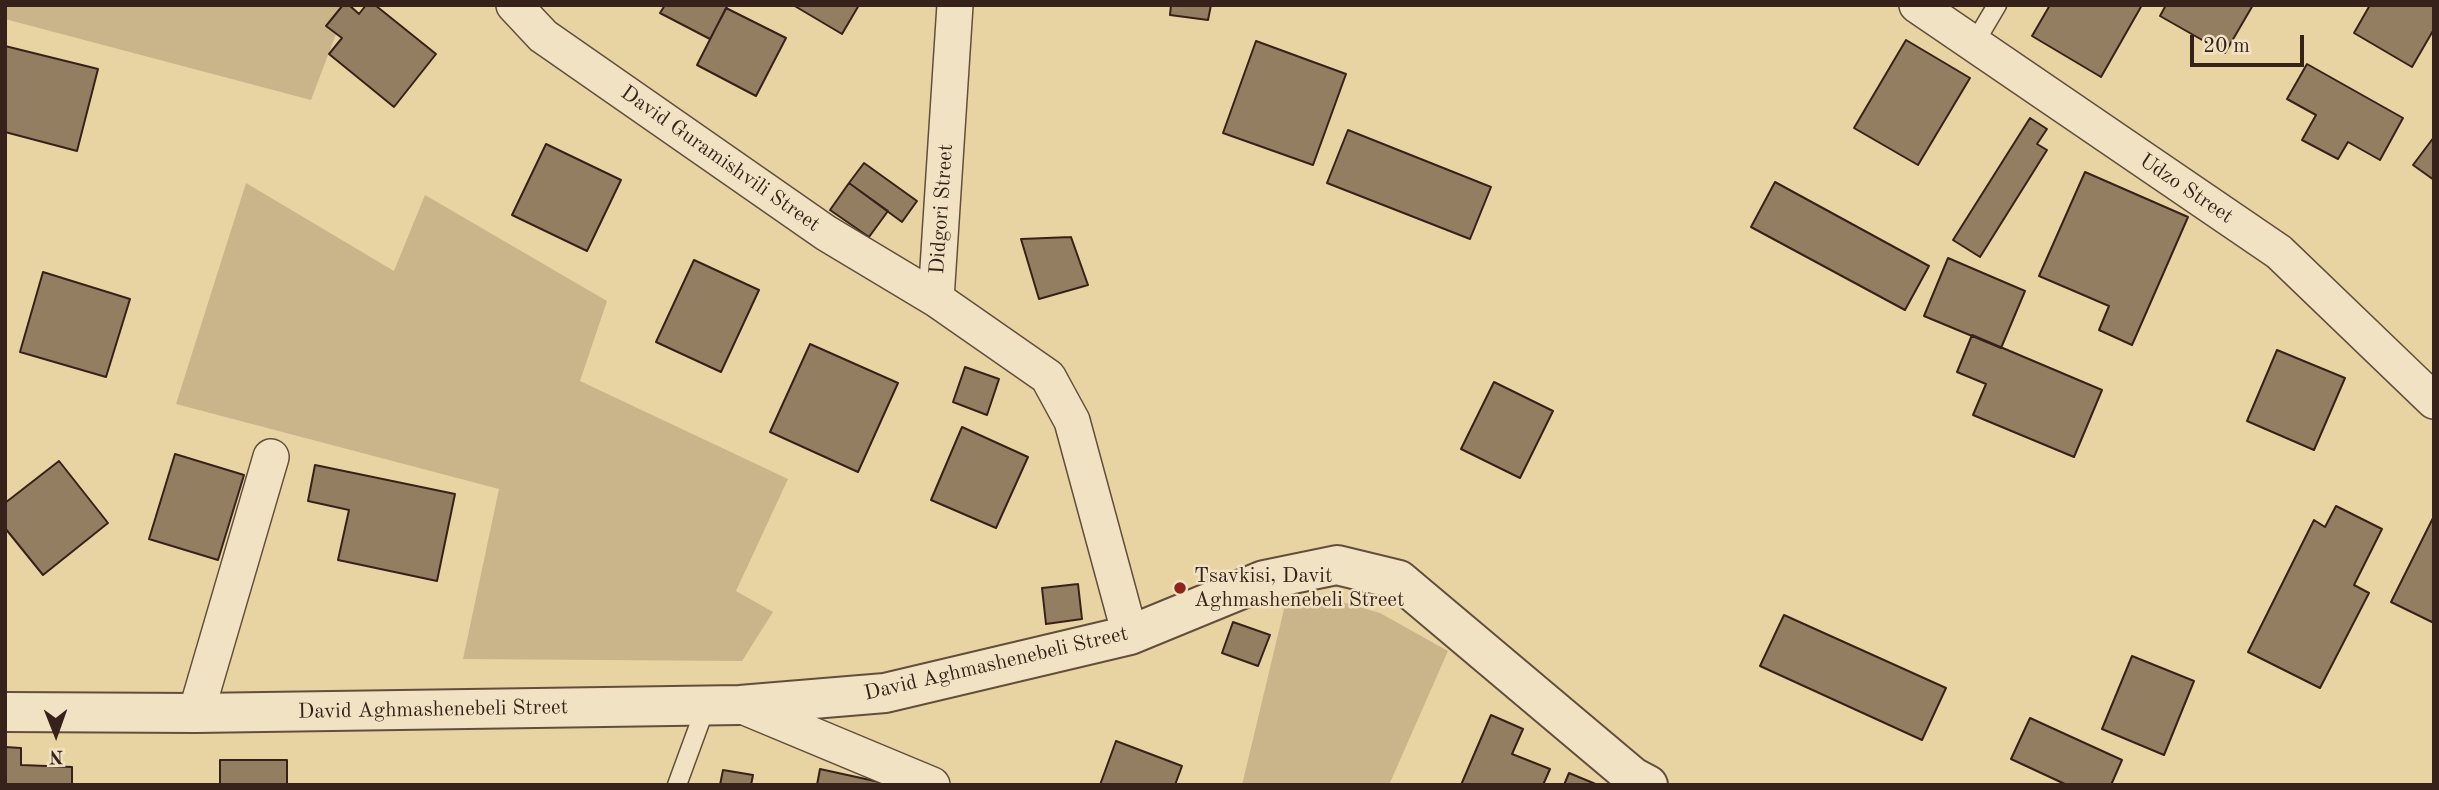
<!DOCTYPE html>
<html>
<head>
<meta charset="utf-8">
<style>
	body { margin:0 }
	#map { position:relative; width:2439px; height:790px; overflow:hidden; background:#e8d3a2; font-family:"Old Standard TT",serif }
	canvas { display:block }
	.frame { position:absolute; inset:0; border:7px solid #36221a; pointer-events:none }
	.north { position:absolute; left:21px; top:699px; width:70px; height:70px; -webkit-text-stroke:5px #f0e2c3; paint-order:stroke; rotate:179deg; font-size:19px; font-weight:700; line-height:28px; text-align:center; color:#36221a }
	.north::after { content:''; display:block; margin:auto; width:24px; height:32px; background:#36221a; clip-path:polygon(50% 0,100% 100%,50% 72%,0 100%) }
	.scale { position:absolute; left:2190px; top:35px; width:114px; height:32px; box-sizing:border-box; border:4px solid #36221a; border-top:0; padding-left:9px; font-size:21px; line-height:24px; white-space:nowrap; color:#36221a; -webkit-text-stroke:5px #f0e2c3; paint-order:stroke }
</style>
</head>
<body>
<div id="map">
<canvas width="2439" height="790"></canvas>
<div class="frame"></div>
<div class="north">N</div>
<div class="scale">20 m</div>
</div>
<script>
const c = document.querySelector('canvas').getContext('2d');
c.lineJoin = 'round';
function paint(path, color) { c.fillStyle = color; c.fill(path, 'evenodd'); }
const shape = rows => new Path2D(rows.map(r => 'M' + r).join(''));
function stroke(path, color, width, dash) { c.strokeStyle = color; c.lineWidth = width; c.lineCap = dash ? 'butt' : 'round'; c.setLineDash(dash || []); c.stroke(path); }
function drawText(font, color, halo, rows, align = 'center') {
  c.font = font + ' "Old Standard TT",serif'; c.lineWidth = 5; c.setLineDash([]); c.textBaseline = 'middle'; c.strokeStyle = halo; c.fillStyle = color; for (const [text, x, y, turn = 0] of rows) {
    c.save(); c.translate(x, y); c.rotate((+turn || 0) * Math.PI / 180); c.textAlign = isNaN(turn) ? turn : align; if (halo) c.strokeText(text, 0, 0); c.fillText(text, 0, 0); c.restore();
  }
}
const green = shape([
	[5,5,347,5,311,100,5,19],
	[246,183,394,271,425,195,607,301,580,381,788,479,736,591,773,612,742,661,463,659,499,489,176,404],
	[1314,594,1380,613,1448,651,1389,785,1242,785,1286,601]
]);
const building = shape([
	[343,5,349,5,359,14,366,5,375,5,436,54,394,107,329,54,342,38,326,26,343,5],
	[665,5,728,5,710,39,660,13,665,5],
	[793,5,859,5,842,34,793,5],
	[1171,5,1211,5,1208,20,1170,15,1171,5],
	[2050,5,2142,5,2101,77,2032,36,2050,5],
	[2166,5,2253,5,2225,53,2160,16,2166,5],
	[2370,5,2434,5,2434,29,2412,67,2354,33,2370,5],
	[726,8,786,38,756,96,697,65,726,8],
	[1906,40,1970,78,1918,165,1854,128,1906,40],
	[1256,41,1346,74,1313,165,1223,133,1256,41],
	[5,46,98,69,77,151,5,132,5,46],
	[2307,64,2403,118,2380,160,2348,142,2338,159,2302,140,2316,115,2287,99,2307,64],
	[2030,118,2047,129,2037,144,2047,150,1980,257,1953,240,2030,118],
	[1348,130,1491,187,1470,239,1327,183,1348,130],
	[2434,137,2434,180,2413,165,2434,137],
	[546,144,621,180,587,251,512,215,546,144],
	[864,163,917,201,902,222,849,183,864,163],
	[2085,172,2188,217,2132,345,2099,330,2109,306,2039,276,2085,172],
	[1775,182,1929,266,1905,310,1751,227,1775,182],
	[849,183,888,211,869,237,830,210,849,183],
	[1071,237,1088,285,1039,299,1021,239,1071,237],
	[1948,258,2025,291,2001,348,1924,316,1948,258],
	[694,260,759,290,721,372,656,342,694,260],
	[43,272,130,299,106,377,20,352,43,272],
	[1972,335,2102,390,2074,457,1973,415,1986,384,1957,372,1972,335],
	[810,344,898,383,858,472,770,432,810,344],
	[2277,350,2345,378,2314,450,2247,421,2277,350],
	[965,367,999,379,987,415,953,402,965,367],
	[1494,382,1553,411,1520,478,1461,449,1494,382],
	[962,427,1028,457,996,528,931,500,962,427],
	[175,454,244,475,218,560,149,539,175,454],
	[59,461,108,523,43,575,5,528,5,503,59,461],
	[315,465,455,494,437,581,338,560,349,510,308,501,315,465],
	[2336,506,2382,529,2354,585,2369,593,2320,688,2248,652,2314,520,2325,527,2336,506],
	[2433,518,2434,518,2434,623,2391,602,2433,518],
	[1078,584,1082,619,1046,624,1042,588,1078,584],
	[1784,615,1946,688,1922,740,1760,666,1784,615],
	[1233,622,1270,635,1258,666,1222,653,1233,622],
	[2132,656,2194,681,2164,755,2102,729,2132,656],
	[1491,715,1523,729,1512,754,1550,769,1543,785,1461,785,1491,715],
	[2030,718,2122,760,2111,785,2067,785,2011,759,2030,718],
	[1116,741,1182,766,1175,785,1100,785,1116,741],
	[5,747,21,748,21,765,72,767,72,785,5,785,5,747],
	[220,760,287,760,287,785,220,785,220,760],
	[820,769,893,785,817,785,820,769],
	[723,770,753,775,751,785,720,785,723,770],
	[1569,773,1598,785,1564,785,1569,773]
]);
const service = shape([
	[1974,44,1997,5],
	[677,785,706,706]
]);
const minor = shape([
	[514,5,543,36,826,233,936,299],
	[955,5,936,299,1048,377,1072,421,1130,635],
	[1917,5,2279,252,2434,401],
	[740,705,932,785],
	[196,713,271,457]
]);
const tertiary = shape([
	[5,712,196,713,740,705,885,693,1130,635,1264,580,1337,565,1399,580,1633,777,1648,785]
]);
const markers = [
	[1180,588,7,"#8f2418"]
];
const streetNames = [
	["David Guramishvili Street",720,159,35],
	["Udzo Street",2186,189,34],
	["Didgori Street",942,209,-86],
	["David Aghmashenebeli Street",996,664,-13],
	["David Aghmashenebeli Street",433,710,-1]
];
const poiNames = [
	["Tsavkisi, Davit",1194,576],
	["Aghmashenebeli Street",1194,600]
];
paint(green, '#cab58b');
paint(building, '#937e61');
stroke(building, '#36221a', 2);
stroke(service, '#624e3c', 21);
stroke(minor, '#624e3c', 38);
stroke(tertiary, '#624e3c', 42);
stroke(service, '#f0e2c3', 18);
stroke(minor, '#f0e2c3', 35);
stroke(tertiary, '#f0e2c3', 38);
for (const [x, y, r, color] of markers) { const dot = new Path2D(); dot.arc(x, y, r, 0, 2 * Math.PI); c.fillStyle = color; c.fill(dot); stroke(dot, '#f0e2c3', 2.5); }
drawText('21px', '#36221a', '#f0e2c3', streetNames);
drawText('21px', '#36221a', '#f0e2c3', poiNames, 'left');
</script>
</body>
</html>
